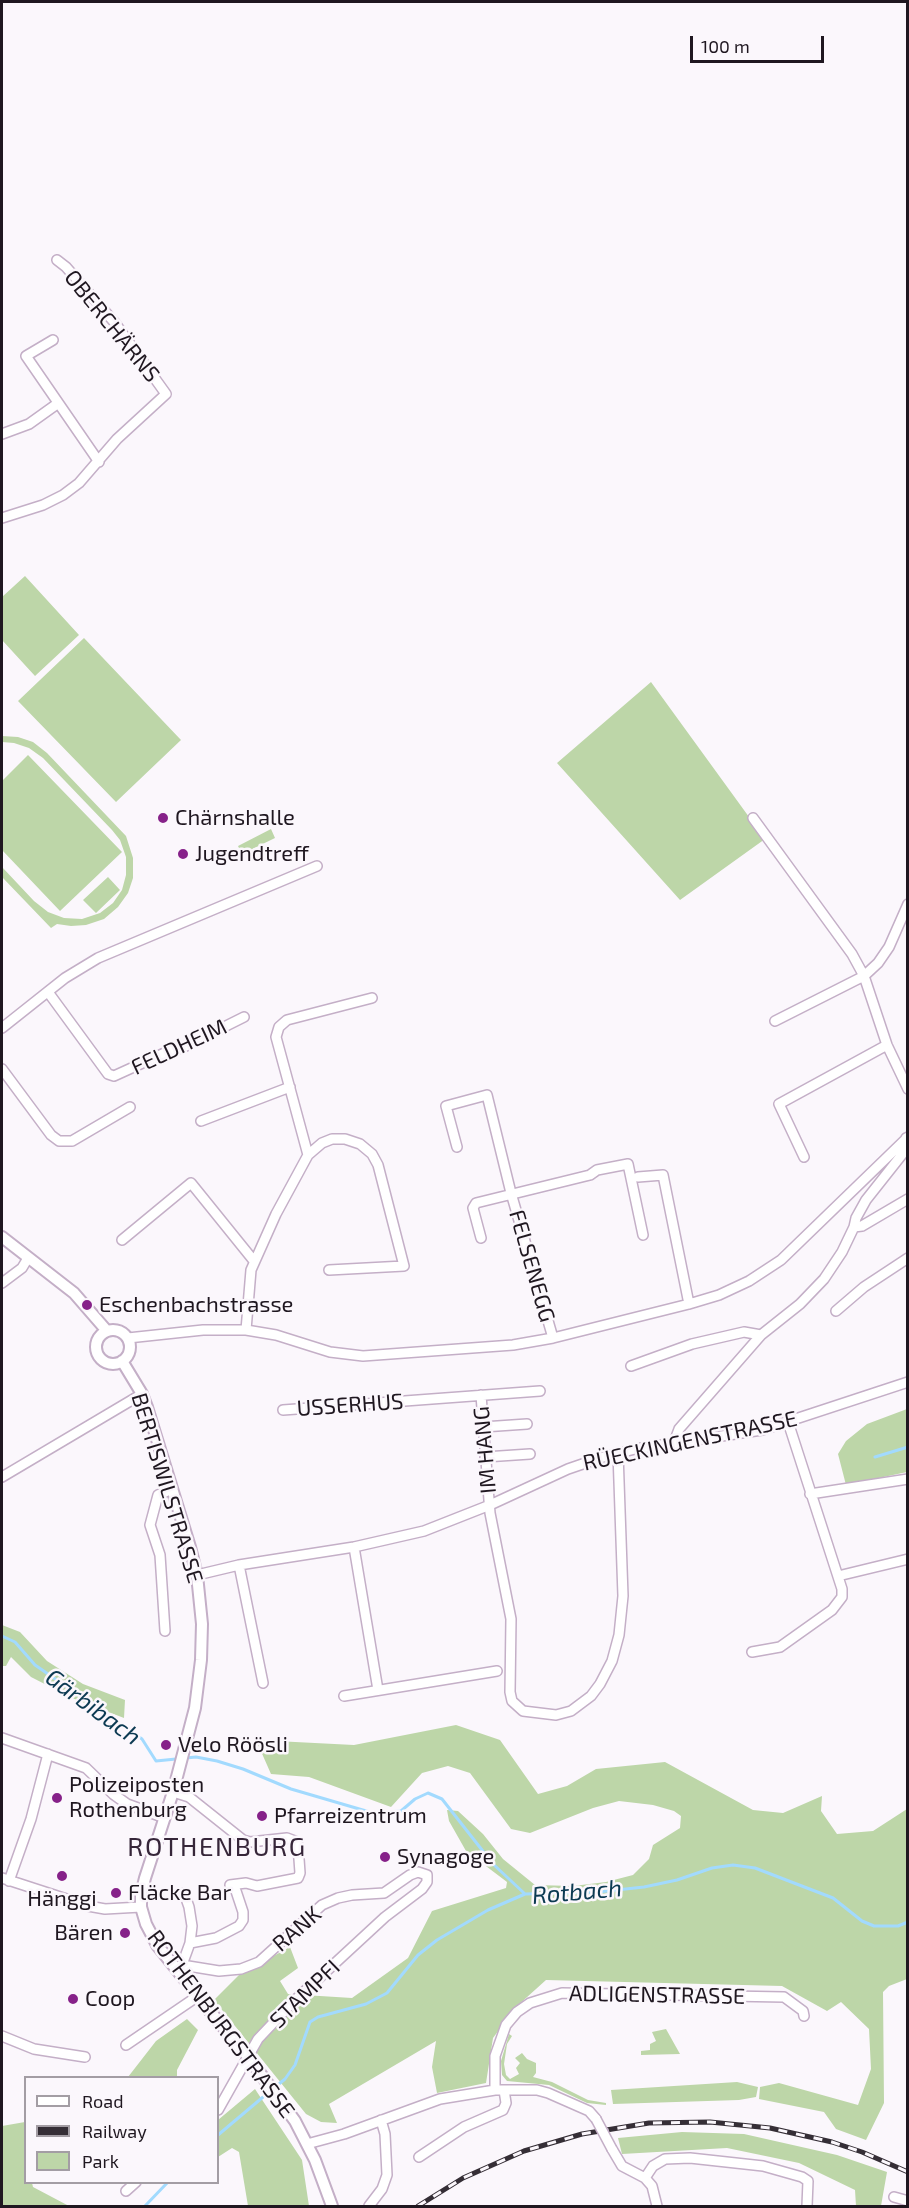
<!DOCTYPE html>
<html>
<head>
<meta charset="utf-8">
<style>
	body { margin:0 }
	#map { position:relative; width:909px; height:2208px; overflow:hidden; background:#fbf7fc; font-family:"Exo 2",sans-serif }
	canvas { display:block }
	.frame { position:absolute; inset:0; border:3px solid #1f1720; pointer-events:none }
	.legend { position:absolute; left:24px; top:2076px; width:195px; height:108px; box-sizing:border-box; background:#fbf7fc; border:2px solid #a39da4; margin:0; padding:8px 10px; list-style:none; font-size:18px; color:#1f1720 }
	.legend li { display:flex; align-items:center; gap:12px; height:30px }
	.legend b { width:30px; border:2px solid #a39da4 }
	.scale { position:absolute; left:690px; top:36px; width:134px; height:27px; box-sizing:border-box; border:3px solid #1f1720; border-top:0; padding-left:8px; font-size:18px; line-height:21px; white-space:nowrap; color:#1f1720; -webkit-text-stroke:4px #fbf7fc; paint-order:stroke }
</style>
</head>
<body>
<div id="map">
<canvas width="909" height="2208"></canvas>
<div class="frame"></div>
<ul class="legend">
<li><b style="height:8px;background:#fff"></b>Road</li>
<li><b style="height:8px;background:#352e36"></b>Railway</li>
<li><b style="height:16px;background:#bdd6a8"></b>Park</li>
</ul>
<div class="scale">100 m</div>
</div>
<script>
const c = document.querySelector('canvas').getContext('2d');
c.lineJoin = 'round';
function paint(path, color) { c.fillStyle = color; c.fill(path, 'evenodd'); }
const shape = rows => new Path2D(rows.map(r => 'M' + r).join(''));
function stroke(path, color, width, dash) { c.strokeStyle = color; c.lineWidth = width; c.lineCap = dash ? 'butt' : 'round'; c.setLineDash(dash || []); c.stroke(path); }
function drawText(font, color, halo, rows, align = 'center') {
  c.font = font + ' "Exo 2",sans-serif'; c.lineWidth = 5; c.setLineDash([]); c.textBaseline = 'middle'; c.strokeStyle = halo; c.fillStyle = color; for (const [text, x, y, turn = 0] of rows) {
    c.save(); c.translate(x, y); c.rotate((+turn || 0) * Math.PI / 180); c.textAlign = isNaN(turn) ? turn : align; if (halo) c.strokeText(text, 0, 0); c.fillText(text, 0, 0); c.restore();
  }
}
const green = shape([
	[25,576,79,635,35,676,2,640,2,597],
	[84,638,181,740,116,802,18,701],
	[651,682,765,839,680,900,557,763],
	[2,736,18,737,33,742,47,753,126,836,133,858,133,878,128,893,118,907,104,919,86,925,71,926,57,924,51,928,2,877,2,867,34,901,48,912,64,918,82,919,100,913,113,903,122,890,126,875,126,857,120,840,112,830,43,758,29,748,14,743,2,742],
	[28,755,122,852,60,911,2,850,2,781],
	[271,829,275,838,242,854,238,846],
	[108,877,120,890,96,913,83,900],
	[907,1409,907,1472,846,1485,838,1454,846,1441,867,1424],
	[2,1625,20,1632,47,1661,83,1684,125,1700,124,1718,72,1698,31,1677,11,1657,6,1666,2,1666],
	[456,1725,500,1740,538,1794,567,1786,596,1769,665,1762,753,1810,783,1813,822,1796,821,1811,837,1834,873,1831,907,1809,907,1979,889,1986,883,1992,884,2103,866,2140,836,2129,824,2112,759,2099,760,2087,779,2083,858,2105,871,2069,869,2029,841,2002,827,2011,782,1986,546,1980,516,2007,493,2038,486,2083,437,2093,432,2067,436,2041,329,2104,337,2123,321,2122,306,2114,214,2000,239,1975,290,1947,298,1968,280,1981,288,1994,352,1998,408,1958,432,1911,506,1888,507,1882,466,1851,449,1821,447,1810,458,1811,483,1834,503,1859,535,1885,573,1886,606,1882,633,1875,649,1859,653,1845,680,1828,681,1816,674,1811,653,1805,619,1801,593,1808,530,1833,511,1829,470,1773,448,1766,422,1773,391,1807,309,1777,271,1774,256,1740,354,1745],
	[187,2019,198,2030,177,2070,177,2077,128,2077,156,2041],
	[666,2029,680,2054,641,2055,641,2051,650,2050,650,2044,656,2041,652,2032],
	[509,2034,512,2036,507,2044,504,2064,506,2075,510,2079,519,2074,516,2068,520,2063,515,2058,522,2053,527,2059,536,2063,536,2073,533,2077,552,2082,588,2100,606,2103,606,2105,587,2103,549,2085,507,2081,502,2075,501,2061],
	[737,2082,758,2087,756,2097,739,2100,613,2104,611,2090],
	[255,2089,302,2160,309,2206,248,2206,239,2152,232,2148,218,2157,218,2120],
	[25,2122,26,2182,32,2183,33,2187,69,2206,2,2206,2,2126],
	[682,2132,744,2134,837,2155,887,2172,881,2206,856,2206,855,2190,799,2163,727,2148,622,2154,618,2138]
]);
const stream = shape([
	[875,1457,908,1447],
	[2,1636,15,1642,35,1665,142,1739,156,1761,196,1757,217,1761,243,1769,291,1789,373,1813,401,1811,415,1799,428,1793,442,1799,493,1864,525,1894],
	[274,2088,285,2079,295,2065,310,2022,318,2017,366,2004,387,1993,418,1955,437,1940,488,1910,525,1894,598,1892,644,1887,677,1880,712,1868,733,1865,755,1868,833,1898,862,1921,874,1926,898,1926,908,1922],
	[218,2135,269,2092],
	[145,2206,168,2182]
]);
const minor = shape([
	[53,340,26,356,99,462],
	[2,434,29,424,57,404],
	[2,518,43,505,63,495,79,483,117,439,166,394,115,323,66,267,57,260],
	[753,818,852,954,864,976,887,1045,908,1089],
	[48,992,108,1074,114,1076,171,1050,182,1048,244,1017],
	[775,1021,864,976,878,963,889,947,908,904],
	[2,1028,65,978,98,958,317,866],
	[2,1069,51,1135,59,1141,72,1141,130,1107],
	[201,1121,290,1087],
	[457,1147,446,1106,487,1095,511,1193,553,1338],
	[308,1155,276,1037,279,1027,287,1020,372,998],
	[804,1157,779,1104,887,1045],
	[638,1177,663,1175,689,1304],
	[854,1227,862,1226,908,1199],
	[481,1238,473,1208,476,1203,590,1175,597,1170,628,1164,643,1235],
	[122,1240,191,1183,254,1261],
	[2,1283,22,1268,28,1258],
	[836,1311,864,1287,908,1258],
	[246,1330,251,1270,276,1214,308,1155,322,1143,332,1139,345,1139,360,1144,372,1154,378,1165,404,1266,329,1270],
	[128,1338,203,1330,246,1330,276,1335,330,1352,363,1356,513,1345,553,1338,689,1304,719,1295,749,1281,781,1260,908,1137],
	[631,1366,692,1344,744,1332,761,1335],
	[481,1395,490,1513,511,1619,510,1692,512,1701,523,1711,556,1715,571,1711,591,1696,600,1684,612,1661,619,1635,623,1596,618,1453],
	[283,1410,540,1391],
	[483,1427,527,1424],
	[676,1444,676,1437,679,1429,761,1335,800,1304,824,1279,842,1252,854,1227,856,1218,866,1200,904,1152,906,1138],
	[485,1457,530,1454],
	[2,1477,142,1394],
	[810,1494,908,1479],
	[354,1547,378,1690],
	[239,1565,263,1683],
	[197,1575,239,1565,354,1547,424,1531,490,1505,568,1469,600,1458,635,1449,762,1430,908,1382],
	[838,1576,908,1559],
	[165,1631,160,1555,150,1525,158,1495,172,1489],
	[752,1652,780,1647,832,1610,842,1597,842,1589,788,1422],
	[344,1696,497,1671],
	[2,1738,86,1768,113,1794,127,1804,165,1818],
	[173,1792,189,1797,243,1840,250,1842,287,1838,295,1841,298,1845,300,1873,298,1878,257,1886,246,1883,230,1885],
	[2,1878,88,1906,105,1909,141,1907],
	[9,1881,31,1819,48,1754],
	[190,1943,216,1938,239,1926,243,1920,243,1912,234,1885],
	[182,1965,190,1943,192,1926,189,1907,184,1893],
	[176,1968,182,1965,219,1971,241,1969,259,1962,322,1905,338,1898,352,1895,384,1893,410,1875,418,1872,427,1875,427,1882,422,1889,385,1917,293,2002,258,2039,218,2110],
	[2,2036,34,2049,85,2057],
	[126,2045,198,1996],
	[495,2090,495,2056,506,2025,517,2012,530,2003,562,1993,784,1997,803,2011,804,2016],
	[307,2144,344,2134,440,2099,495,2090,537,2090,548,2093,589,2111,596,2119],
	[612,2149,622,2166,645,2178,652,2186,657,2206],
	[419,2157,464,2127,503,2110,506,2103,504,2090],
	[645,2178,653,2166,665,2159,690,2158,763,2166,802,2177,808,2181,807,2206],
	[126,2191,136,2182],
	[894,2197,908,2201],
	[369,2206,382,2189,387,2175,385,2134,381,2120]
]);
const major = shape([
	[2,1237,74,1293,107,1331],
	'96 1347a17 17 0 1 1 34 0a17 17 0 1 1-34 0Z',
	[122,1361,142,1394,147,1407,190,1547,197,1575,202,1624,201,1660,195,1708,173,1792,145,1878,141,1894,141,1907,146,1924,157,1945,218,2021],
	[249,2058,295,2121,315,2160,332,2206]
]);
const rail = shape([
	[418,2206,463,2178,524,2151,582,2134,649,2123,710,2122,770,2128,832,2142,862,2152,908,2172]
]);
const minorBridge = shape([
	[596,2119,612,2149]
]);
const majorBridge = shape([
	[218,2021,249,2058]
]);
const markers = [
	[163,818,6,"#862189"],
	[183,854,6,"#862189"],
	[87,1305,6,"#862189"],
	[166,1745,6,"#862189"],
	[57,1798,6,"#862189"],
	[262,1816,6,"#862189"],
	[385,1857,6,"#862189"],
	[62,1876,6,"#862189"],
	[116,1893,6,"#862189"],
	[125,1933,6,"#862189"],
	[73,1999,6,"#862189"]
];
const streetNames = [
	["OBERCHÄRNS",112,326,51],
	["FELDHEIM",179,1047,-25],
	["FELSENEGG",532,1266,74],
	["USSERHUS",350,1405,-4],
	["RÜECKINGENSTRASSE",690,1441,-12],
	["IM HANG",485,1450,-95],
	["BERTISWILSTRASSE",167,1488,73],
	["RANK",297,1929,-41],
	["STAMPFI",305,1994,-44],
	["ADLIGENSTRASSE",657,1995,1],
	["ROTHENBURGSTRASSE",221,2024,53]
];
const poiNames = [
	["Chärnshalle",175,818],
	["Jugendtreff",195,854],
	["Eschenbachstrasse",99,1305],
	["Velo Röösli",178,1745],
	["Polizeiposten",69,1785],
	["Rothenburg",69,1810],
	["Pfarreizentrum",274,1816],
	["Synagoge",397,1857],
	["Fläcke Bar",128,1893],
	["Hänggi",62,1899,"center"],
	["Bären",113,1933,"right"],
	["Coop",85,1999]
];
const waterNames = [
	["Gärbibach",93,1707,36],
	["Rotbach",577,1892,-5]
];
const quarterNames = [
	["ROTHENBURG",217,1847]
];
paint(green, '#bdd6a8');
stroke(stream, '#a2dafe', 3);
stroke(minor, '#c4afc7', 12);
stroke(major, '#c4afc7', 14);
stroke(minor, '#fff', 9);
stroke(major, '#fff', 10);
stroke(rail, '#352e36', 5);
stroke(rail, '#fbf7fc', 3, [9]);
stroke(minorBridge, '#c4afc7', 12, []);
stroke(majorBridge, '#c4afc7', 14, []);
stroke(minorBridge, '#fff', 9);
stroke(majorBridge, '#fff', 10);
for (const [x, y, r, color] of markers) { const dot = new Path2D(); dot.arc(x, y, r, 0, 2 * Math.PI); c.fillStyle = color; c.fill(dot); stroke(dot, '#fbf7fc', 2); }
drawText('22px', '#1f1720', '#fbf7fc', streetNames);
drawText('22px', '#1f1720', '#fbf7fc', poiNames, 'left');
drawText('italic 24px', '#0c3a52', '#fbf7fc', waterNames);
c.letterSpacing = '1.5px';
drawText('26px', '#362639', '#fbf7fc', quarterNames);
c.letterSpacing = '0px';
</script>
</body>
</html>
